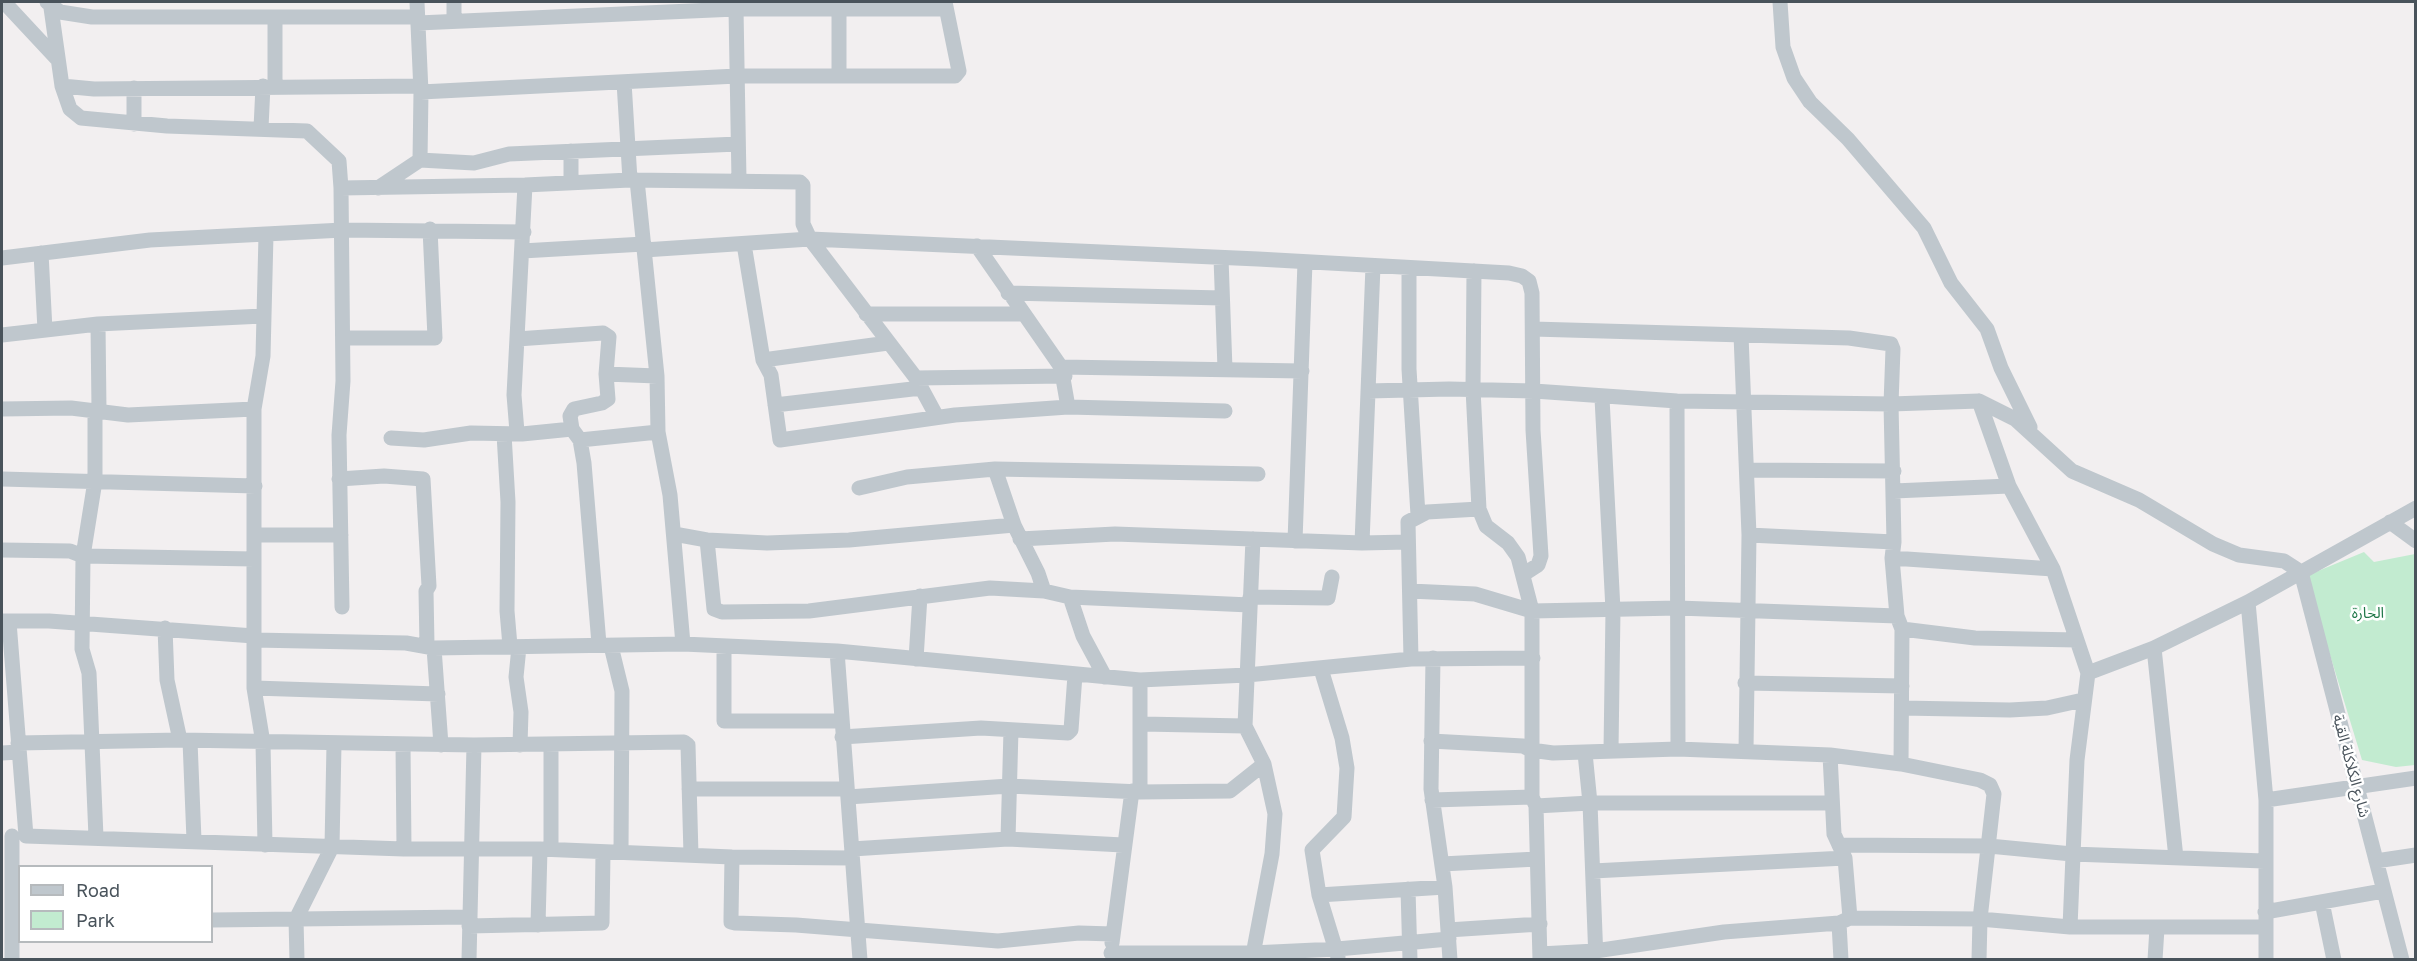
<!DOCTYPE html>
<html>
<head>
<meta charset="utf-8">
<style>
	body { margin:0 }
	#map { position:relative; width:2417px; height:961px; overflow:hidden; background:#f2eff0; font-family:"Golos Text",sans-serif }
	canvas { display:block }
	.frame { position:absolute; inset:0; border:3px solid #49535b; pointer-events:none }
	.legend { position:absolute; left:18px; top:865px; width:195px; height:78px; box-sizing:border-box; background:#fff; border:2px solid #b6babd; margin:0; padding:8px 10px; list-style:none; font-size:18px; color:#49535b }
	.legend li { display:flex; align-items:center; gap:12px; height:30px }
	.legend b { width:30px; border:2px solid #b6babd }
</style>
</head>
<body>
<div id="map">
<canvas width="2417" height="961"></canvas>
<div class="frame"></div>
<ul class="legend">
<li><b style="height:8px;background:#bfc7cd"></b>Road</li>
<li><b style="height:16px;background:#c2ebd0"></b>Park</li>
</ul>
</div>
<script>
const c = document.querySelector('canvas').getContext('2d');
c.lineJoin = 'round';
function paint(path, color) { c.fillStyle = color; c.fill(path, 'evenodd'); }
const shape = rows => new Path2D(rows.map(r => 'M' + r).join(''));
function stroke(path, color, width, dash) { c.strokeStyle = color; c.lineWidth = width; c.lineCap = dash ? 'butt' : 'round'; c.setLineDash(dash || []); c.stroke(path); }
function drawText(font, color, halo, rows, align = 'center') {
  c.font = font + ' "Golos Text","Noto Sans Arabic",sans-serif'; c.lineWidth = 5; c.setLineDash([]); c.textBaseline = 'middle'; c.strokeStyle = halo; c.fillStyle = color; for (const [text, x, y, turn = 0] of rows) {
    c.save(); c.translate(x, y); c.rotate((+turn || 0) * Math.PI / 180); c.textAlign = isNaN(turn) ? turn : align; if (halo) c.strokeText(text, 0, 0); c.fillText(text, 0, 0); c.restore();
  }
}
const green = shape([
	[2364,552,2374,562,2415,554,2415,765,2396,767,2362,760,2306,576]
]);
const minor = shape([
	[4,2,58,60],
	[47,2,60,12,92,17,417,17],
	[417,2,421,92,420,160],
	[454,2,454,21],
	[1780,2,1783,47,1794,78,1810,102,1848,139,1924,228,1951,283,1987,329,2001,368,2030,427],
	[51,8,62,86,70,109,81,118,167,126,307,131,339,161,341,188],
	[736,9,739,180],
	[839,10,839,76],
	[275,18,275,85],
	[418,23,736,9,946,9],
	[624,82,630,180],
	[62,86,94,89,421,86],
	[134,88,134,124],
	[421,92,737,76,955,76,959,71,945,2],
	[261,128,263,86],
	[637,180,657,376,658,432,670,495,683,644],
	[571,183,571,151],
	[378,188,420,160,474,163,509,154,738,144],
	[744,244,763,360,771,375,780,440,955,415,1068,407,1225,411],
	[977,246,1061,367,1068,407],
	[644,250,810,239,916,378,1065,376],
	[522,251,644,244],
	[41,253,45,330],
	[2,258,150,240,343,230,524,232],
	[1221,258,1225,369],
	[1409,268,1409,369,1418,515],
	[1474,271,1473,389,1479,509,1486,526,1508,543,1518,557,1532,611,1532,797,1536,806,1540,960],
	[1008,293,1222,298],
	[866,314,1023,314],
	[98,324,99,410],
	[1533,329,1849,338,1891,344,1893,349,1891,404,1894,542,1892,558,1897,616,1902,629,1901,764],
	[2,335,98,324,263,316],
	[1741,335,1749,535,1746,751],
	[343,338,435,338,430,229],
	[517,339,603,333,609,337,606,374,608,399,602,403,574,409,570,416,572,429,580,440,584,463,599,644],
	[763,360,888,343],
	[1061,367,1302,371],
	[606,374,657,376],
	[917,380,937,417],
	[1368,391,1449,389,1534,391,1677,401,1891,404,1979,401,2015,419,2072,471,2139,500,2213,544,2239,555,2284,561,2301,572],
	[1602,398,1613,610,1611,750],
	[1677,401,1678,749,1830,755,1901,764,1980,780,1990,785,1994,794,1980,919,1979,960],
	[1979,401,2009,486,2053,569,2088,673,2077,760,2070,927],
	[775,405,921,388],
	[2,409,71,408,128,415,254,409],
	[95,410,95,481,83,556,82,649,89,673,96,837],
	[517,432,514,395,525,185],
	[504,434,508,502,507,611,510,646],
	[391,438,424,440,471,433,522,434,572,429],
	[580,440,658,432],
	[995,469,1014,525,1038,573,1044,591],
	[1747,470,1894,471],
	[2,479,255,486],
	[339,479,384,476,423,479,429,586,426,591,427,645],
	[859,488,907,477,995,469,1258,474],
	[1894,491,2009,486],
	[2390,522,2416,541],
	[674,534,707,540,767,543,849,540,1014,525],
	[255,535,341,535],
	[1749,535,1894,542],
	[1020,539,1115,534,1362,543,1408,542],
	[707,540,714,609,722,612,809,611,990,588,1044,591,1070,597,1250,605],
	[1295,541,1305,262],
	[1362,543,1373,266],
	[2,550,70,551,83,556,254,559],
	[1892,558,2053,569],
	[2301,572,2402,960],
	[1410,591,1475,594,1532,611,1678,608,1897,616],
	[1070,597,1083,636,1105,677],
	[1250,597,1328,598,1332,577],
	[2248,602,2266,800,2416,778],
	[342,607,339,435,343,381,341,188,525,185,630,180,800,182,803,185,803,224,810,239,1258,259,1509,273,1522,276,1529,281,1532,293,1533,430,1541,556,1538,565,1524,574],
	[2,621,49,621,254,636],
	[9,622,26,836,404,849,540,849,732,857,852,858],
	[165,628,167,680,180,740],
	[1902,629,1975,638,2077,640],
	[254,640,406,643,434,648,683,644,837,651,1140,680,1247,675,1411,659,1533,658],
	[611,646,622,691,621,851],
	[724,646,724,721,842,721],
	[519,647,516,677,521,712,520,745],
	[434,648,441,745],
	[2154,648,2176,858],
	[837,651,860,960],
	[1433,658,1431,789,1445,887,1450,960],
	[916,659,920,596],
	[1411,659,1408,522,1427,512,1479,509],
	[1321,669,1342,738,1347,768,1344,817,1312,850,1319,895,1338,957],
	[2088,673,2154,648,2248,602,2416,508],
	[1745,683,1902,686],
	[254,688,438,694],
	[1902,708,2010,710,2047,708,2083,700],
	[1142,724,1245,726],
	[842,737,981,728,1068,733,1071,730,1075,675],
	[190,741,194,840],
	[1431,741,1523,746,1531,750,1553,753,1678,749],
	[18,743,180,740,474,745,684,742,688,745,691,855],
	[403,745,404,849],
	[2,753,19,752],
	[1585,753,1590,803,1596,960],
	[1830,755,1834,834,1845,858,1850,918],
	[689,789,847,789],
	[1140,792,1140,680],
	[848,797,1009,786,1140,792,1230,791,1264,764],
	[1432,800,1532,797],
	[1536,806,1590,803,1832,803],
	[12,836,12,960],
	[1008,839,1011,730],
	[265,845,263,743,254,688,254,409,263,356,266,235],
	[1839,845,1989,846,2072,854,2264,861],
	[551,849,551,745],
	[852,849,1008,839,1123,845],
	[732,857,731,918,731,922,735,923,796,925,998,941,1079,933,1113,934],
	[2376,861,2416,855],
	[1442,864,1537,859],
	[1593,871,1845,858],
	[1408,889,1410,960],
	[1319,895,1445,887],
	[2322,902,2334,960],
	[2265,912,2383,891],
	[212,920,469,917],
	[1839,923,1841,960],
	[538,925,540,849],
	[469,926,602,923,603,852],
	[1448,930,1540,924],
	[1112,943,1132,791],
	[1111,953,1252,953,1337,949,1449,939],
	[1540,954,1595,951,1724,932,1839,923,1850,918,1980,919,2070,927,2265,927],
	[297,960,296,919,332,847,334,744],
	[469,960,474,745],
	[1252,960,1272,854,1275,814,1264,764,1245,726,1253,539],
	[2155,960,2157,928],
	[2266,960,2266,800]
]);
const parkNames = [
	["الحارة",2368,613]
];
const streetNames = [
	["شارع الكلاكلة القبة",2351,766,75]
];
paint(green, '#c2ebd0');
stroke(minor, '#bfc7cd', 15);
drawText('15px', '#1f7748', '#fff', parkNames);
drawText('15px', '#49535b', '#fff', streetNames);
</script>
</body>
</html>
